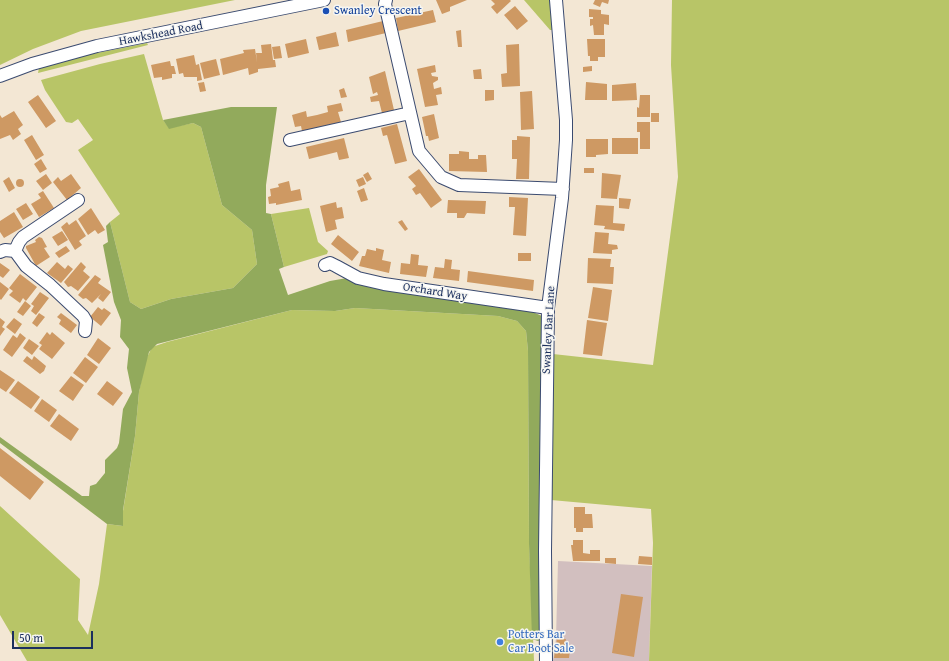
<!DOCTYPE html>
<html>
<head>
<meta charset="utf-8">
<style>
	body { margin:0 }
	#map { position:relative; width:949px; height:661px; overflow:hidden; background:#f3e7d4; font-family:"Gentium Book Plus",serif }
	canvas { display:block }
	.scale { position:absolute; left:12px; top:631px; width:81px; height:18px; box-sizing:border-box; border:2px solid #1b2f5e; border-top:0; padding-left:5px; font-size:12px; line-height:14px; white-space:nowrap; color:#1b2f5e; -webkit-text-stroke:3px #f6f6f2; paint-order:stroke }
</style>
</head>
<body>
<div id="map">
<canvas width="949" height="661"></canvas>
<div class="scale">50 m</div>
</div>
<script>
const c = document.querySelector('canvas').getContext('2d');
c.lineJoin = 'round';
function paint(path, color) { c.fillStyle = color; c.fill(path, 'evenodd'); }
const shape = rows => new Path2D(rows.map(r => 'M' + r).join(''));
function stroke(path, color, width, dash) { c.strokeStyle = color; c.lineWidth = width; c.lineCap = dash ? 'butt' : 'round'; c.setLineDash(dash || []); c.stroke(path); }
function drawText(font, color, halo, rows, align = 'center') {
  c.font = font + ' "Gentium Book Plus",serif'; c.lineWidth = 3; c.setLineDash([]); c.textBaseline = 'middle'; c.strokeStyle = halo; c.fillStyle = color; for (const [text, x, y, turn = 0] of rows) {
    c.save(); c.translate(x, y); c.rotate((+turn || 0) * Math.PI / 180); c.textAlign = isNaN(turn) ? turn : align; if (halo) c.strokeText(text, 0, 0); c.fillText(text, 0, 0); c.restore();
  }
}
const industrial = shape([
	[558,561,652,566,649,661,553,661,556,638]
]);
const green = shape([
	[0,0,235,0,81,31,33,49,0,65],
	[524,0,550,0,554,30,550,30],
	[672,0,949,0,949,661,649,661,653,543,651,509,551,500,553,354,653,365,678,177,671,65],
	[147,43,148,45,38,73,39,68,92,54],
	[144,54,163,120,169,128,193,123,201,127,222,205,252,230,257,264,233,288,171,299,141,309,130,302,110,222,120,214,78,150,93,140,78,119,72,123,66,122,45,90,41,80,100,64],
	[309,208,318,242,328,251,327,254,284,267,271,214],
	[355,308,498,316,517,321,526,331,528,351,529,544,534,661,27,661,0,615,0,506,80,579,78,620,88,635,99,584,107,524,123,526,123,511,135,436,139,392,145,362,152,347,167,342,292,310,335,311]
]);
const forest = shape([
	[231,107,277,107,266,185,266,213,271,214,284,267,279,269,288,295,330,281,347,278,368,287,528,310,542,316,543,638,538,641,532,639,529,544,528,351,526,331,517,321,498,316,355,308,335,311,292,310,157,344,149,352,139,392,135,436,123,510,123,526,107,524,0,443,0,437,82,496,89,496,90,486,96,484,105,473,105,460,117,448,119,443,123,409,132,392,127,368,129,349,120,337,121,320,114,302,103,245,108,242,106,226,110,222,130,302,141,309,171,299,233,288,257,264,252,230,222,205,201,127,193,123,169,129,163,120]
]);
const building = shape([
	[436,0,467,0,450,7,450,11,442,14],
	[491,0,510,0,511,1,497,14,491,7,495,4],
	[595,0,609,0,608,4,602,2,600,7,593,4],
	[515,6,528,21,517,30,504,15],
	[589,9,601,10,601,14,609,15,609,25,604,24,604,35,594,35,593,25,590,26,590,19,593,19,593,17,589,17],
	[433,10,436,22,398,31,396,18],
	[383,21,386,33,348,42,346,30],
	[461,30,462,47,458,47,456,31],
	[336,32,339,46,319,50,316,37],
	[306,39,309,53,288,58,285,44],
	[587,39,605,39,605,57,598,57,598,61,590,61,590,56,588,56],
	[271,44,273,60,275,60,276,67,258,69,258,72,249,75,248,68,223,75,220,59,244,53,243,50,255,49,257,62,256,53,262,53,261,45],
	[519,44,520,86,502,87,501,74,507,73,506,45],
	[280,46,282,58,274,59,272,47],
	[194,55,196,65,199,64,202,80,197,81,197,77,184,77,183,73,179,74,176,59],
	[216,59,220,75,204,79,200,63],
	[170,61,171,66,174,66,176,74,172,74,172,78,162,80,162,77,154,78,151,65],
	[435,65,436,72,431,73,432,76,438,77,438,80,433,83,434,89,441,87,442,94,436,95,438,105,425,107,417,69],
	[592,66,592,71,583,72,583,67],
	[481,69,482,79,474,79,473,70],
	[385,71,394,110,382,113,379,101,371,102,370,97,378,95,377,92,373,94,369,77],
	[204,82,206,91,200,92,198,83],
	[586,82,607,84,607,100,585,100],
	[636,83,637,100,612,101,612,85],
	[344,88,347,97,341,98,339,90],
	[485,90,494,90,494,100,485,101],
	[532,91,534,129,521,130,520,92],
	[38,95,56,121,46,128,28,102],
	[640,95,650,95,650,117,637,117,637,107,639,108],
	[341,103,343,111,338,112,341,122,302,131,301,126,295,127,292,115,306,111,307,117,317,115,328,112,327,106],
	[14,111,23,125,18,129,21,134,13,140,10,135,0,139,0,115,2,118],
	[651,113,659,113,659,122,651,122],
	[434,114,439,138,429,141,428,136,426,136,422,117],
	[637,122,650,122,650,149,640,149,640,132,637,132],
	[397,124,407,161,395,164,387,135,383,136,381,128],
	[32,135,44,155,36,160,24,140],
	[517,136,530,137,529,179,516,179,517,159,512,159,512,140,517,140],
	[344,138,349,158,339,160,337,152,309,159,306,147],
	[612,138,638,138,638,154,612,154],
	[586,139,608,139,608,154,596,155,596,157,586,157],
	[459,151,469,152,469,159,478,159,478,155,486,155,487,172,449,171,449,154,459,154],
	[41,159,47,169,40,173,34,164],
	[584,168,594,168,594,173,584,173],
	[419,169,442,200,431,208,420,193,416,195,412,189,416,186,408,177],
	[368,172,372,179,367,182,363,175],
	[602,173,621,175,617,199,601,198],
	[46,174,52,183,43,190,36,181],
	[71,174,81,188,67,200,53,182,58,177,61,181],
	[9,177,15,188,9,192,3,181],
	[363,177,366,184,359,187,356,180],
	'16 183a4 4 0 1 1 8 0a4 4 0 1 1-8 0Z',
	[289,181,291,191,300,189,302,200,276,205,276,203,269,204,268,197,271,196,270,189,279,187,278,184],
	[364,188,368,200,361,202,357,191],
	[43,191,54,208,39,217,31,204,41,198,38,194],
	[509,197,528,198,526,236,513,235,515,207,509,207],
	[619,198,631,199,629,209,619,208],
	[448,200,486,201,485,214,467,213,464,218,457,218,457,213,447,213],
	[336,202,337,208,342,207,344,218,335,220,337,229,326,232,320,206],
	[26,203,33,214,23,220,16,209],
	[596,205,614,206,613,223,625,224,624,231,604,229,605,226,594,225],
	[91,208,105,230,98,234,95,230,88,235,78,219],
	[14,212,23,227,4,238,0,232,0,221],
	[76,220,86,236,79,241,82,245,75,250,61,227,67,222,69,225],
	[402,220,408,229,405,231,398,222],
	[62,231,68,240,58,246,52,237],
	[595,232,609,233,608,244,617,245,618,249,612,250,612,254,593,253],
	[338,235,359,252,352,261,331,244],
	[39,237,42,238,47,247,44,248,50,257,36,266,26,248,26,246,36,242,35,240],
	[66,246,70,251,59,258,55,253],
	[376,248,384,250,382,260,391,262,389,273,359,266,362,256,365,256,367,249,376,251],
	[518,253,531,253,531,261,518,261],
	[411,254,419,255,418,265,428,266,426,277,400,274,401,263,410,264],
	[588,258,611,259,610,267,614,267,613,284,587,283],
	[445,259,452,260,451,269,460,270,459,281,433,278,435,267,444,268],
	[57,262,65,269,68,265,73,269,61,283,47,273],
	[81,262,86,267,83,271,90,277,78,291,71,286,68,287,64,282],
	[0,263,10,270,3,278,0,276],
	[468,271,534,280,533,291,467,282],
	[20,274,37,287,26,301,23,298,20,303,9,295,13,291,9,288],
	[95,275,101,279,98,283,111,292,103,302,98,298,101,294,92,303,86,298,83,299,78,295],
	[0,282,9,289,1,300,0,299],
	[593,287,612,290,608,321,588,318],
	[40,292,49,298,36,315,31,311,34,306,31,304],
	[25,301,31,306,23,316,17,312],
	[98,307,102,310,104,308,111,313,101,326,90,317],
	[39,313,45,317,37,327,32,323],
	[61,313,77,325,71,333,59,324,61,320,57,317],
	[0,318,5,322,2,327,5,329,0,336],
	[14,318,22,324,15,334,6,327],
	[587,320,607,323,602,356,583,354],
	[47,332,50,335,52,332,65,343,52,359,39,349,42,345,39,343],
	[20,333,26,338,12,357,3,350,13,335,17,338],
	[98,338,111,348,99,364,87,355],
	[29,339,39,346,32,355,23,348],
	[27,356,32,360,34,356,46,366,44,371,40,374,23,361],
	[85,357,98,367,86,383,73,373],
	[0,370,15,380,6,392,0,388],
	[71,376,84,385,73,401,59,391],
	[18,381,40,397,31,409,9,393],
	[107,381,123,393,113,406,97,394],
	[42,399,57,410,49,422,34,411],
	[59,414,79,429,71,441,50,426],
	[0,448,44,482,30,500,0,476],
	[574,507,585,507,585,514,592,514,593,528,583,528,583,532,576,532,576,528,574,528],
	[573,540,583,540,583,553,590,554,590,550,600,550,600,561,573,561,571,545,573,545],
	[639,556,652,557,652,565,638,564],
	[605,558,616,558,616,564,605,563],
	[621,594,643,597,634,657,612,653],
	[557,638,566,639,564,649,570,649,569,658,554,658]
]);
const minor = shape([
	[386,0,385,4,419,151,441,177,459,185,563,189],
	[0,76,32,64,97,46,324,0],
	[290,140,410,113],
	[15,251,19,242,23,237,78,200],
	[0,252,5,250,15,251,26,266,50,285,83,316,86,321,85,331],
	[325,265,330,263,336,266,358,278,384,284,548,308],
	[546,661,545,551,548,308,562,198,566,140,566,120,556,0]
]);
const markers = [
	[326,11,4,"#1a4fb4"],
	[500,642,4,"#3f7fe0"]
];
const transitNames = [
	["Swanley Crescent",334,11]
];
const streetNames = [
	["Hawkshead Road",161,34,-11],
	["Orchard Way",435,292,9],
	["Swanley Bar Lane",549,330,-87]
];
const shopNames = [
	["Potters Bar",508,635],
	["Car Boot Sale",508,649]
];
paint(industrial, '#d2bfbf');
paint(green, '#b8c567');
paint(forest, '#92aa5c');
paint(building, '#ce9963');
stroke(minor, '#3b4b70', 14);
stroke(minor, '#fff', 12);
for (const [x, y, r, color] of markers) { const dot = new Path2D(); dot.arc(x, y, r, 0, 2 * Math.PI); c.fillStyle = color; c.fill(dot); stroke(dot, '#f6f6f2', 1.5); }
drawText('12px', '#164399', '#f6f6f2', transitNames, 'left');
drawText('12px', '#1b2f5e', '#f6f6f2', streetNames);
drawText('12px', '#366cbe', '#f6f6f2', shopNames, 'left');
</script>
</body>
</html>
